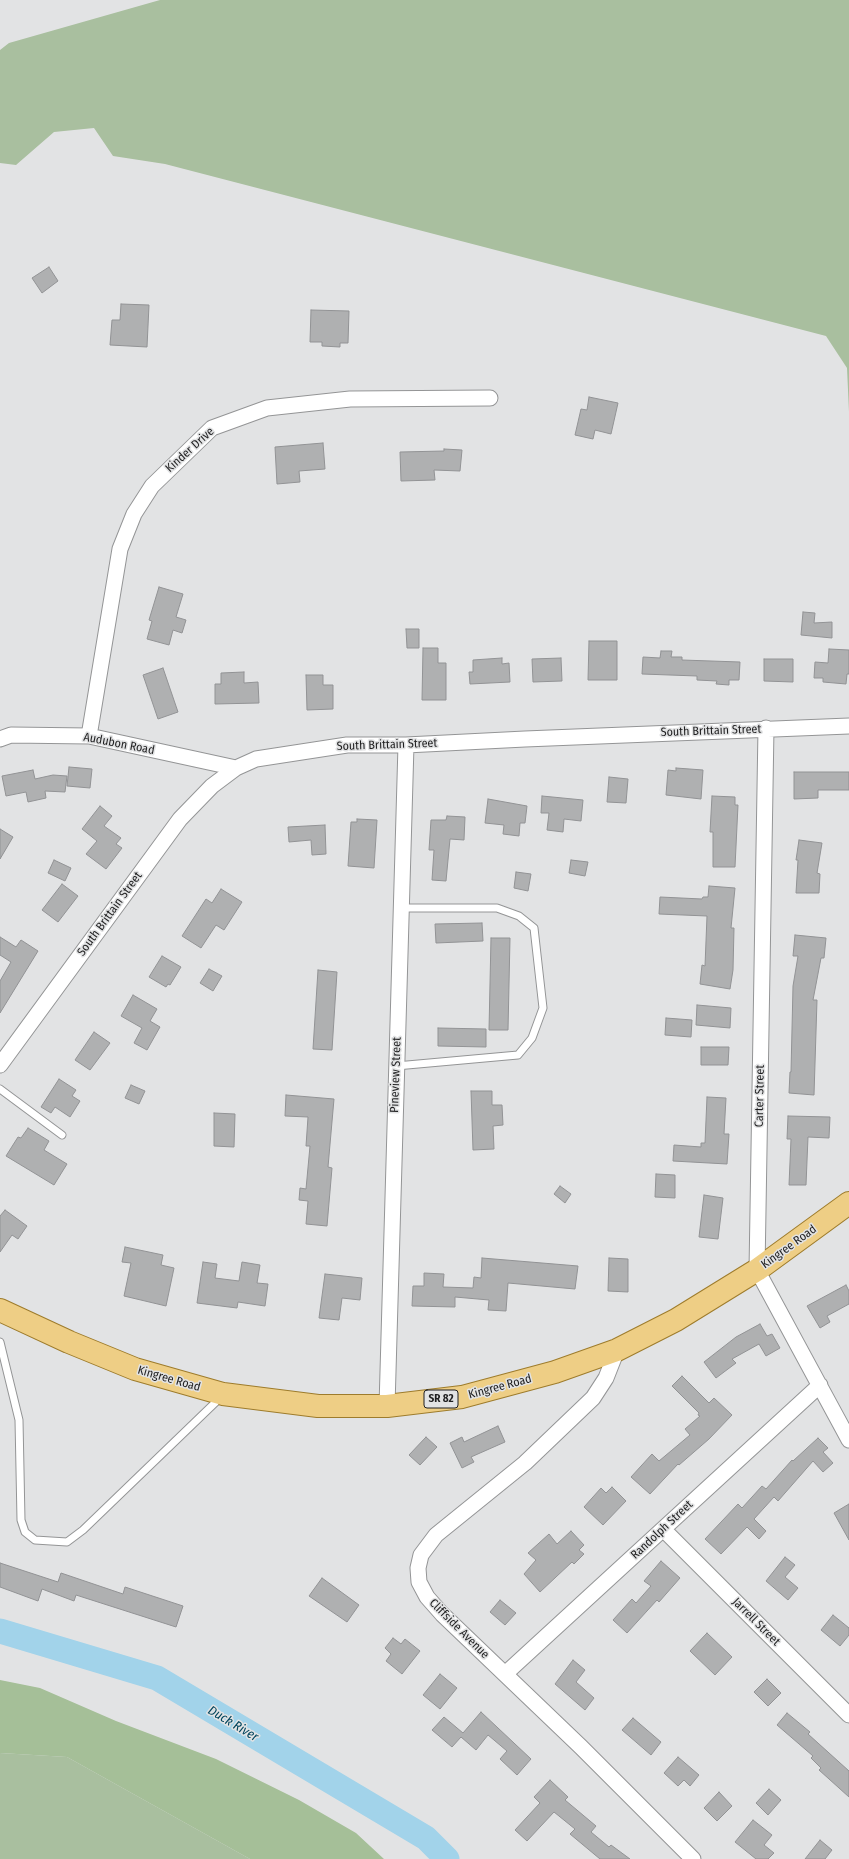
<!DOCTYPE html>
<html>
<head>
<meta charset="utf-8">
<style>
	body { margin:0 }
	canvas { display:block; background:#e2e3e4 }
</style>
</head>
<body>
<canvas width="849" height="1859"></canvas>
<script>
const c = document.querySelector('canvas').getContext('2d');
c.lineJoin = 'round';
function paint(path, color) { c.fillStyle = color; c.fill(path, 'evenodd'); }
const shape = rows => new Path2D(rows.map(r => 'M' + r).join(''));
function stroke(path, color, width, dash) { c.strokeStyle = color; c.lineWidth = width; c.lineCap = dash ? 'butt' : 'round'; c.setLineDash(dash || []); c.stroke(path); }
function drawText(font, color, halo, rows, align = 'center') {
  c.font = font + ' "Fira Sans Condensed",sans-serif'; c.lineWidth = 3; c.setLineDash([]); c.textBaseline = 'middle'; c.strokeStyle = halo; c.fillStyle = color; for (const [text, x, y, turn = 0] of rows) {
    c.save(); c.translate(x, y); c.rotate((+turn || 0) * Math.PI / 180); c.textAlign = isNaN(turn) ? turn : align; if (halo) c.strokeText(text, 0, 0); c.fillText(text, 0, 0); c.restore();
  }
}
const green = shape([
	[160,0,849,0,849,412,847,368,826,336,165,164,113,156,94,128,54,132,16,165,0,163,0,50,9,43],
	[0,1753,67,1757,250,1859,0,1859]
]);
const forest = shape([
	[0,1680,40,1688,116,1721,216,1759,299,1800,356,1833,384,1859,250,1859,67,1757,0,1753]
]);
const river = shape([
	[0,1631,157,1678,426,1838,447,1859]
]);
const building = shape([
	[49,267,58,281,42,293,32,278,49,267],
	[121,304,149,305,147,347,110,345,112,320,120,320,121,304],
	[311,310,349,311,348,343,340,343,340,347,322,346,322,342,310,342,311,310],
	[589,397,618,403,611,434,595,430,593,439,575,435,581,409,587,410,589,397],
	[323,443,325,469,299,471,300,482,277,484,275,447,323,443],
	[444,449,462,450,460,471,434,470,435,480,401,481,400,452,444,451,444,449],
	[159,587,183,594,176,617,186,620,182,633,173,630,169,645,147,639,152,621,149,620,159,587],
	[803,612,815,613,814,623,832,622,832,638,801,635,803,612],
	[406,629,419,629,419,648,407,648,406,629],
	[589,641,617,641,617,680,588,680,589,641],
	[423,648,438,648,438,663,446,663,446,700,422,700,423,648],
	[829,649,849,650,849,674,847,674,846,684,823,682,823,678,814,678,815,662,828,663,829,649],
	[661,651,672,651,671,657,682,657,682,660,740,662,739,680,729,680,729,685,716,684,717,681,697,680,697,676,642,674,643,657,660,658,661,651],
	[502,658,502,664,509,663,510,682,470,684,469,672,473,672,473,660,502,658],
	[561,658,562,681,533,682,532,659,561,658],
	[764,659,793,659,793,682,764,681,764,659],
	[163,668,178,712,158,719,143,675,163,668],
	[244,672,244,683,258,682,259,703,215,704,215,684,221,684,221,673,244,672],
	[306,675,323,675,323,685,333,685,333,709,307,710,306,675],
	[69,767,92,769,90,788,67,786,69,767],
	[676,768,703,770,701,799,666,795,668,770,676,771,676,768],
	[33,770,35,779,53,775,67,776,65,792,45,791,46,798,28,802,26,792,6,796,2,776,33,770],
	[794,772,849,772,849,790,818,790,818,798,794,799,794,772],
	[609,777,628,779,626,803,607,802,609,777],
	[542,796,583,800,581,821,564,819,563,832,547,830,549,813,541,813,542,796],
	[712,796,735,797,735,805,738,805,735,867,713,867,713,832,710,832,712,796],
	[488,799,527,806,525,823,520,823,519,836,503,834,504,825,485,823,488,799],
	[100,806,112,816,104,826,121,838,116,844,122,848,106,869,86,854,97,841,82,829,100,806],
	[447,816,465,817,464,840,450,839,446,881,432,880,434,850,429,850,431,820,446,820,447,816],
	[357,819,377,820,374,868,348,866,351,822,357,822,357,819],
	[325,825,326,854,312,855,311,840,289,842,288,827,325,825],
	[0,829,13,837,0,859,0,829],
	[799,840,822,843,817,873,820,874,819,893,796,893,798,860,796,860,799,840],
	[54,860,71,868,65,881,48,873,54,860],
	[571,860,588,862,585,876,569,873,571,860],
	[516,872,531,874,528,891,514,888,516,872],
	[62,884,78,896,58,922,42,910,62,884],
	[709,886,735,888,731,928,734,928,733,970,730,989,700,984,702,965,705,966,707,916,659,914,660,897,702,899,703,897,708,897,709,886],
	[221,889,242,902,224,930,216,925,201,948,182,936,206,899,212,903,221,889],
	[482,923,483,941,436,943,435,924,482,923],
	[795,935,826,938,824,958,821,958,813,1000,817,1000,814,1095,789,1093,790,1072,791,1072,793,986,798,956,793,956,795,935],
	[0,937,16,947,21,940,38,951,0,1013,0,981,11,962,0,955,0,937],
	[491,938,510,938,508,1030,489,1030,491,938],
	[162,956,181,967,170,985,168,984,166,987,149,977,162,956],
	[209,969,222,976,213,991,200,983,209,969],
	[318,970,337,972,332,1050,313,1049,318,970],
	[133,995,157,1009,150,1021,160,1027,147,1050,134,1043,142,1028,121,1016,133,995],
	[697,1005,731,1008,730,1028,696,1025,697,1005],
	[666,1018,692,1020,691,1037,665,1035,666,1018],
	[438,1028,486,1029,486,1047,438,1046,438,1028],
	[94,1032,110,1043,90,1070,75,1060,94,1032],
	[701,1047,729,1047,728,1065,701,1065,701,1047],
	[59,1079,76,1090,72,1096,80,1101,70,1117,55,1107,51,1113,41,1107,59,1079],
	[131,1085,145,1091,139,1104,125,1098,131,1085],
	[471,1091,492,1091,492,1105,502,1105,503,1125,493,1126,494,1149,473,1150,471,1091],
	[286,1095,334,1099,328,1167,332,1168,327,1226,306,1224,308,1201,299,1200,300,1188,306,1189,310,1146,306,1146,308,1117,285,1116,286,1095],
	[707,1097,726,1098,724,1134,729,1134,727,1164,673,1161,674,1145,701,1147,701,1143,705,1143,707,1097],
	[214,1113,235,1114,234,1147,214,1146,214,1113],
	[788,1116,830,1117,829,1138,808,1137,806,1185,789,1185,791,1139,787,1139,788,1116],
	[28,1128,49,1141,44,1150,67,1164,54,1185,6,1156,18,1137,21,1138,28,1128],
	[656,1174,675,1175,675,1198,655,1197,656,1174],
	[560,1186,571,1194,565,1203,554,1194,560,1186],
	[704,1195,723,1198,718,1239,699,1237,704,1195],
	[5,1210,27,1226,18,1239,12,1235,0,1252,0,1216,5,1210],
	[125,1247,163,1255,161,1265,174,1268,166,1306,124,1296,131,1263,122,1262,125,1247],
	[482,1258,578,1266,575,1289,508,1283,506,1311,488,1310,489,1300,455,1297,455,1307,412,1306,413,1286,424,1286,424,1273,444,1274,443,1287,473,1288,474,1277,481,1278,482,1258],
	[609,1258,628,1259,628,1292,608,1291,609,1258],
	[203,1262,217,1264,215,1278,239,1281,242,1262,260,1265,257,1283,268,1284,265,1306,238,1302,237,1308,197,1303,203,1262],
	[325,1274,362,1278,360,1300,342,1298,339,1320,319,1318,325,1274],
	[846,1285,849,1291,849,1304,827,1316,830,1322,820,1328,807,1306,846,1285],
	[760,1324,767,1336,772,1334,780,1348,766,1356,759,1344,732,1359,736,1363,716,1378,704,1362,736,1337,760,1324],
	[682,1376,709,1403,714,1398,732,1415,709,1439,679,1465,678,1464,650,1494,631,1477,652,1454,659,1461,690,1435,685,1429,700,1416,698,1415,699,1413,672,1386,682,1376],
	[498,1426,505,1442,471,1457,474,1462,462,1468,450,1443,462,1437,464,1442,498,1426],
	[426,1437,437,1447,420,1465,409,1455,426,1437],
	[818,1438,828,1448,823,1452,833,1463,823,1472,813,1461,778,1501,774,1497,754,1519,766,1531,759,1539,747,1527,721,1554,705,1539,738,1504,742,1508,762,1486,766,1489,792,1460,793,1461,818,1438],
	[612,1487,626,1501,603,1525,584,1507,601,1488,606,1493,612,1487],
	[849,1504,849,1540,834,1513,849,1504],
	[571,1531,584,1545,579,1550,584,1554,574,1564,572,1562,540,1592,524,1574,536,1560,528,1553,549,1534,557,1544,571,1531],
	[785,1557,795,1565,785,1577,798,1588,788,1600,766,1581,785,1557],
	[661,1561,680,1578,659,1602,657,1600,627,1633,613,1620,632,1599,636,1603,651,1586,644,1581,661,1561],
	[0,1563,58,1582,61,1573,123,1594,125,1587,183,1606,176,1627,76,1595,74,1601,42,1589,38,1601,0,1587,0,1563],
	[322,1578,359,1605,347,1622,309,1596,322,1578],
	[500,1600,516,1613,505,1625,490,1612,500,1600],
	[833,1615,849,1628,849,1635,840,1646,821,1630,833,1615],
	[707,1633,732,1657,715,1675,690,1651,707,1633],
	[393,1638,401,1644,405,1639,420,1651,402,1674,386,1661,391,1654,385,1648,393,1638],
	[573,1660,585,1670,576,1682,594,1698,585,1710,555,1684,573,1660],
	[440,1674,457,1688,440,1709,423,1695,440,1674],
	[767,1679,781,1693,768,1706,754,1692,767,1679],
	[481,1712,531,1759,517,1775,500,1759,507,1751,488,1735,476,1750,461,1737,452,1747,432,1730,444,1717,463,1733,481,1712],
	[787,1713,810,1732,808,1734,849,1771,849,1797,819,1770,821,1768,811,1758,813,1756,777,1725,787,1713],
	[633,1718,661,1742,651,1755,622,1730,633,1718],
	[678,1757,699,1775,690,1786,684,1780,678,1786,664,1773,678,1757],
	[550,1780,568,1797,565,1800,596,1826,591,1832,609,1847,611,1845,630,1859,600,1859,570,1834,575,1829,554,1812,527,1841,515,1830,540,1803,534,1797,550,1780],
	[769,1789,781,1800,768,1815,756,1803,769,1789],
	[719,1792,732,1806,717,1821,704,1808,719,1792],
	[753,1820,772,1835,764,1845,774,1853,768,1859,756,1859,735,1842,753,1820],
	[820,1840,832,1850,825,1859,805,1859,820,1840]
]);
const lane = shape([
	[396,1066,518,1055,532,1038,543,1008,534,928,519,916,497,908,401,908],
	[0,1089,62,1135],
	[0,1342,19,1420,21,1520,25,1532,35,1540,67,1542,83,1530,221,1397]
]);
const street = shape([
	[766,728,757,1270,849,1440],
	[89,736,120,549,134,514,152,486,212,428,267,408,350,399,490,398],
	[0,739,11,735,89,736,236,768],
	[0,1065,180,819,212,786,236,768,256,759,347,745,406,745,525,739,849,726],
	[617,1350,606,1378,593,1398,525,1463,436,1535,421,1555,418,1568,419,1582,427,1597,442,1614,581,1747,693,1859],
	[387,1406,406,745],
	[663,1529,849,1715],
	[505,1674,820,1385]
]);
const primary = shape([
	[0,1310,69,1342,135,1369,223,1394,318,1406,387,1406,462,1397,555,1372,617,1350,676,1320,757,1270,849,1203]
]);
const shields = [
	[441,1399,34]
];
const shieldNames = [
	["SR 82",441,1399]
];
const streetNames = [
	["Kinder Drive",190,450,-42],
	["South Brittain Street",711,731,-2],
	["Audubon Road",119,744,11],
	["South Brittain Street",387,745,-2],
	["South Brittain Street",110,914,-54],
	["Pineview Street",396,1075,-88],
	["Carter Street",760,1096,-89],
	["Kingree Road",789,1247,-36],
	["Kingree Road",169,1379,16],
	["Kingree Road",500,1387,-15],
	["Randolph Street",662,1530,-43],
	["Jarrell Street",756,1622,45],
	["Cliffside Avenue",459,1629,45]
];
const waterNames = [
	["Duck River",233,1724,31]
];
paint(green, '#a9bf9f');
paint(forest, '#a5bf98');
stroke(river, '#a2d3ea', 25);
paint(building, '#afb0b1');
stroke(building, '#929395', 1);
stroke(lane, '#949596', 9);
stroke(street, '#949596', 17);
stroke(primary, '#9e7c2c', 24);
stroke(lane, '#fff', 7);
stroke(street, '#fff', 15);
stroke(primary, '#eece85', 22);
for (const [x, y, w] of shields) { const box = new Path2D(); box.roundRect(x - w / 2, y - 9, w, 18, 3); c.fillStyle = '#e2e3e4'; c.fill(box); stroke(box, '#1f1f20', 1); }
drawText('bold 11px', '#1f1f20', null, shieldNames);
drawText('12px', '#1f1f20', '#e2e3e4', streetNames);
drawText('italic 13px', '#00455d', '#e2e3e4', waterNames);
</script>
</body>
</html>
